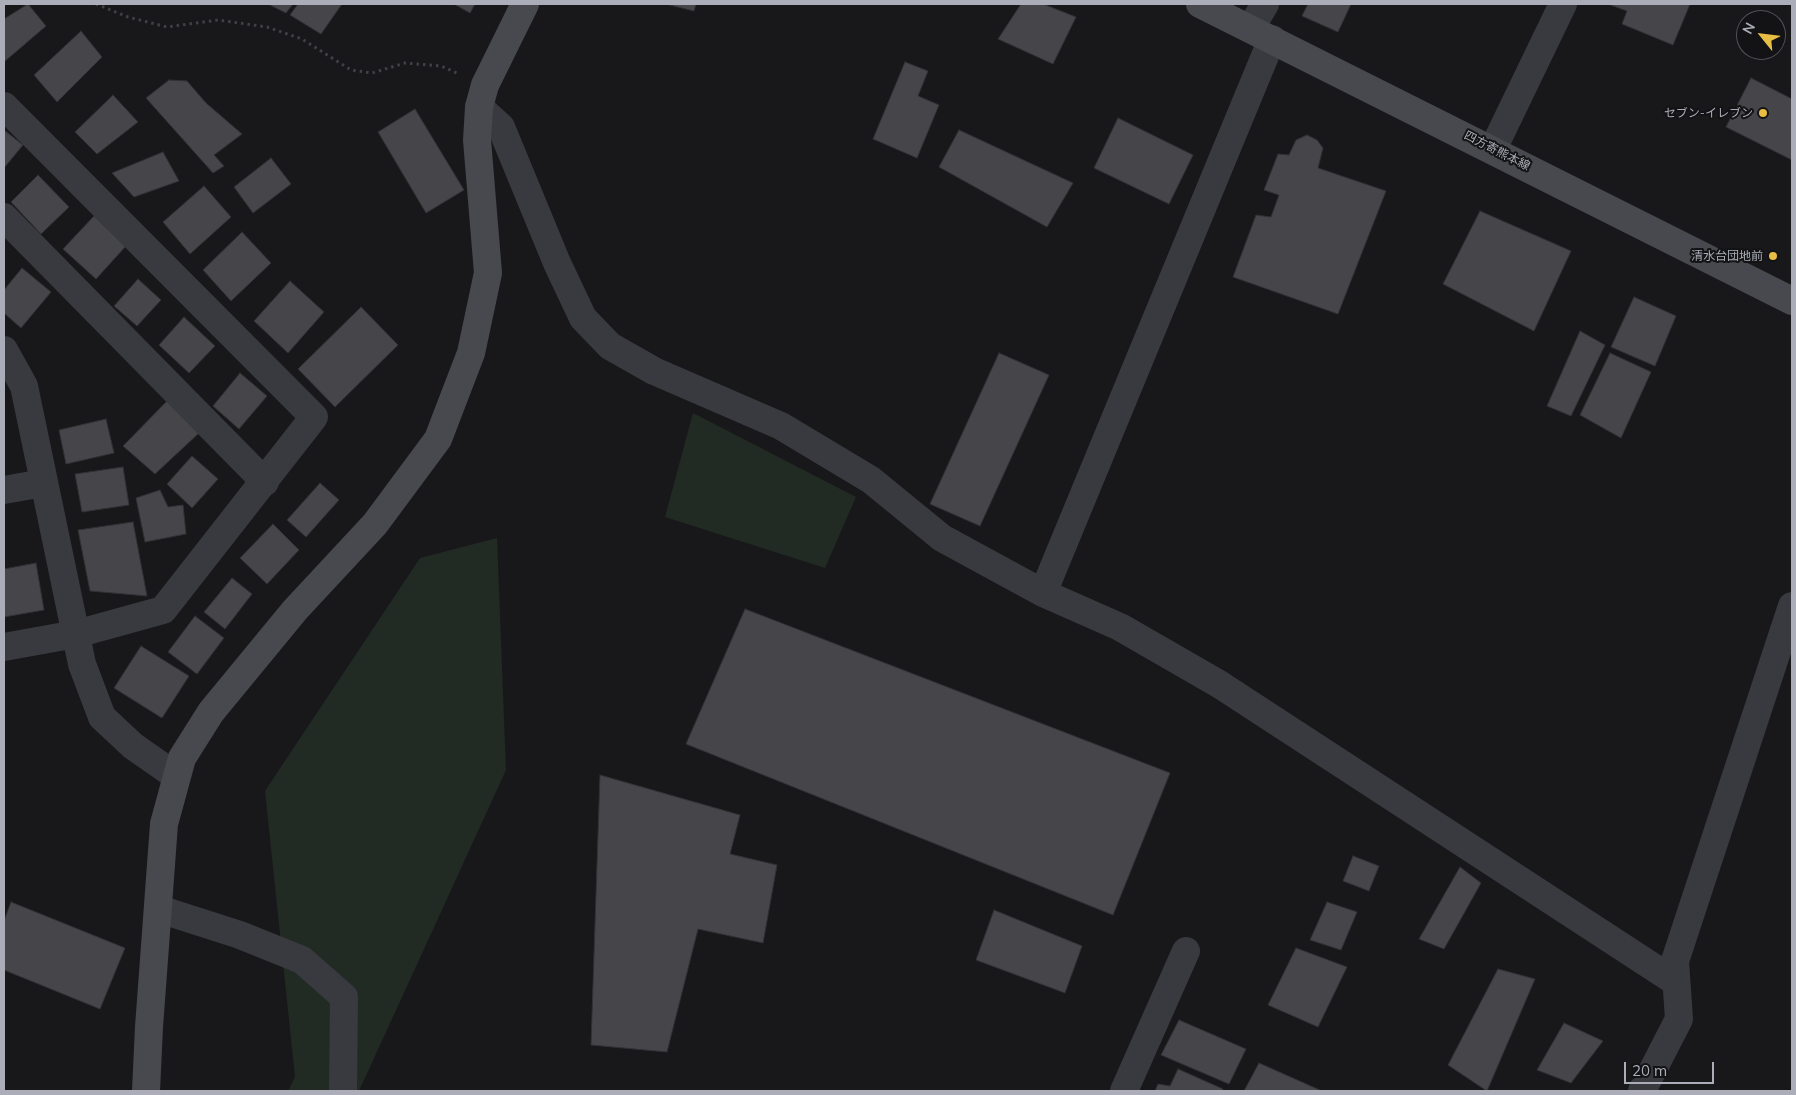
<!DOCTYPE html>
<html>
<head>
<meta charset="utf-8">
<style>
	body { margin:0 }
	#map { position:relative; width:1796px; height:1095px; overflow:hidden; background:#18181a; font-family:Mulish,sans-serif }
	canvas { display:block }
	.frame { position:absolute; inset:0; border:5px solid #abaeb9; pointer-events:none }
	.north { position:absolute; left:1736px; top:10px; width:50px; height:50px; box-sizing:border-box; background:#131315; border:1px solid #505157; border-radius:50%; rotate:299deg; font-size:14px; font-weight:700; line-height:20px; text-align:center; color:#abaeb9 }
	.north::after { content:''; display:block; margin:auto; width:18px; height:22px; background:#e7bd43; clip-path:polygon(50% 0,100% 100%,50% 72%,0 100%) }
	.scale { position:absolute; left:1624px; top:1062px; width:90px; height:22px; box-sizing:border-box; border:2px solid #abaeb9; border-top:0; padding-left:6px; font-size:15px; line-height:18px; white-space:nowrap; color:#abaeb9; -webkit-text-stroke:4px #131315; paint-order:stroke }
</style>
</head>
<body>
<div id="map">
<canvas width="1796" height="1095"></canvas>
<div class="frame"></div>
<div class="north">N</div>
<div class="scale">20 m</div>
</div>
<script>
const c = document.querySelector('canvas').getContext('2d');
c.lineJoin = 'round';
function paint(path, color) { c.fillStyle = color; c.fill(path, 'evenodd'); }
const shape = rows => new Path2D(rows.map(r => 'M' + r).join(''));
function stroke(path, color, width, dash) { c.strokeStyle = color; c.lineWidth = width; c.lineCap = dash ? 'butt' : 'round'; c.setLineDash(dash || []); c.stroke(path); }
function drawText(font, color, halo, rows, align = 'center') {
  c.font = font + ' Mulish,"Noto Sans JP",sans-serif'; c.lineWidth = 4; c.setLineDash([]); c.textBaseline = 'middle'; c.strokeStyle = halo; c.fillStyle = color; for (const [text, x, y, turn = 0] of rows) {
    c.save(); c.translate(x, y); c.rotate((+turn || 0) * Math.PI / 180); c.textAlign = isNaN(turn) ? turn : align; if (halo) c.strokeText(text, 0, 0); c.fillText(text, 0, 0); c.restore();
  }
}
const green = shape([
	[693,413,856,497,825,568,665,517],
	[497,538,506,770,359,1091,288,1091,295,1077,265,791,420,558]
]);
const building = shape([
	[28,4,46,26,4,62,4,19,28,4],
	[268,4,293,4,286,13,268,4],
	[298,4,342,4,321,34,290,15,298,4],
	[454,4,475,4,470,13,454,4],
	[666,4,696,4,694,11,666,4],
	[1021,4,1043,4,1076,17,1053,64,998,39,1021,4],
	[1308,4,1351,4,1338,32,1302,16,1308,4],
	[1608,4,1690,4,1673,45,1622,24,1627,11,1608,4],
	[81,31,102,57,57,102,34,75,81,31],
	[905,62,928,71,918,96,939,105,917,158,873,139,905,62],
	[1751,78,1792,99,1792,160,1726,127,1751,78],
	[169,80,187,81,206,103,242,134,214,155,224,166,213,173,146,98,169,80],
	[113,95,138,122,97,154,75,132,113,95],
	[415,109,464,190,426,213,378,132,415,109],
	[1118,118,1193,155,1169,204,1094,168,1118,118],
	[4,130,23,145,4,168,4,130],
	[959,130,1073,183,1047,227,939,167,959,130],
	[1307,135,1317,140,1323,148,1318,168,1386,191,1338,314,1233,277,1256,215,1271,217,1279,195,1264,190,1278,154,1289,155,1296,140,1307,135],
	[163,152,179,181,134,197,112,173,163,152],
	[271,158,291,184,253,213,234,187,271,158],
	[38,175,69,207,41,234,11,202,38,175],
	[204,186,231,217,190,254,163,222,204,186],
	[1480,211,1571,251,1534,331,1443,284,1480,211],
	[94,216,126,246,96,279,63,249,94,216],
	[242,232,271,263,231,301,203,270,242,232],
	[22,268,51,292,21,328,4,313,4,290,22,268],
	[138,279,161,300,137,326,114,306,138,279],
	[290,281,324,312,288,353,254,321,290,281],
	[1634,297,1676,316,1655,366,1611,347,1634,297],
	[361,307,398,345,335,407,298,369,361,307],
	[184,317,215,346,189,373,159,345,184,317],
	[1580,331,1605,345,1571,416,1547,406,1580,331],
	[999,353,1049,375,980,526,930,504,999,353],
	[1610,353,1651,372,1621,438,1580,415,1610,353],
	[240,373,267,396,239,429,213,406,240,373],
	[170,398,199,433,155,474,123,446,170,398],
	[106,419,114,453,66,464,59,430,106,419],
	[192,456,218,479,192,508,167,484,192,456],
	[123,467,129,505,82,512,75,474,123,467],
	[320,483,339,500,306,537,287,520,320,483],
	[160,490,168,507,183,505,186,534,145,542,136,498,160,490],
	[133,522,147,596,90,591,78,530,133,522],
	[273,524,299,550,267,584,240,558,273,524],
	[36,563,44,610,4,617,4,569,36,563],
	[232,578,252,594,225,629,204,612,232,578],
	[745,609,1170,773,1113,915,686,744,745,609],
	[195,616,224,638,197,674,168,652,195,616],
	[141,646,189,676,162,718,114,688,141,646],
	[600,775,740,815,730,854,777,865,763,943,698,929,667,1052,591,1045,600,775],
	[1353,856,1379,866,1369,891,1343,881,1353,856],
	[1460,867,1481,883,1444,949,1419,939,1460,867],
	[11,902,125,948,100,1009,4,970,4,921,11,902],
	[1327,902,1357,912,1341,950,1310,940,1327,902],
	[994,910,1082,946,1065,993,976,960,994,910],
	[1296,948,1347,967,1318,1027,1268,1005,1296,948],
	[1498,969,1535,979,1487,1091,1448,1065,1498,969],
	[1179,1020,1246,1049,1229,1084,1161,1055,1179,1020],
	[1564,1023,1603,1041,1571,1083,1537,1070,1564,1023],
	[1259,1063,1322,1091,1244,1091,1259,1063],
	[1178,1069,1223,1089,1222,1091,1155,1091,1158,1084,1170,1086,1178,1069]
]);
const path = shape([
	[96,4,128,17,167,27,218,20,267,27,302,39,351,70,372,73,405,63,441,66,459,74]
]);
const street = shape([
	[1251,28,1265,4],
	[4,106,314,417,163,610,76,634,4,647],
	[479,107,501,127,557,263,583,318,610,346,654,371,781,426,871,480,942,538,1043,593,1120,627,1219,684,1676,982],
	[1493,149,1563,4],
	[4,217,265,482],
	[4,350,24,386,82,664,102,717,133,746,176,776],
	[4,490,43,483],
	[1043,593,1272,39],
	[159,909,240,935,302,960,344,997,343,1091],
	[1124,1091,1186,951],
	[1642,1091,1679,1019,1675,961,1792,606]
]);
const secondary = shape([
	[1200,4,1792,301],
	[146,1091,149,1027,164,824,182,758,211,712,295,610,375,524,438,439,471,353,488,273,477,140,479,107,485,85,525,4]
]);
const markers = [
	[1763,113,5,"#e7bd43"],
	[1773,256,5,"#e7bd43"]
];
const poiNames = [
	["セブン-イレブン",1753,113],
	["清水台団地前",1763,256]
];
const streetNames = [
	["四方寄熊本線",1497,151,27]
];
paint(green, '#222a24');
paint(building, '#45454a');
stroke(building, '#323236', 1);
stroke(path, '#3f4146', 3, [2.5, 4]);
stroke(street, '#393a3f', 28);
stroke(secondary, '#47494f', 28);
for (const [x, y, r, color] of markers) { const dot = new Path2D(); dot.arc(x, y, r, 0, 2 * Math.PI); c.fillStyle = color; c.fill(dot); stroke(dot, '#131315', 2); }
drawText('12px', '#abaeb9', '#131315', poiNames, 'right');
drawText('12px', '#abaeb9', '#131315', streetNames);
</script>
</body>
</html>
